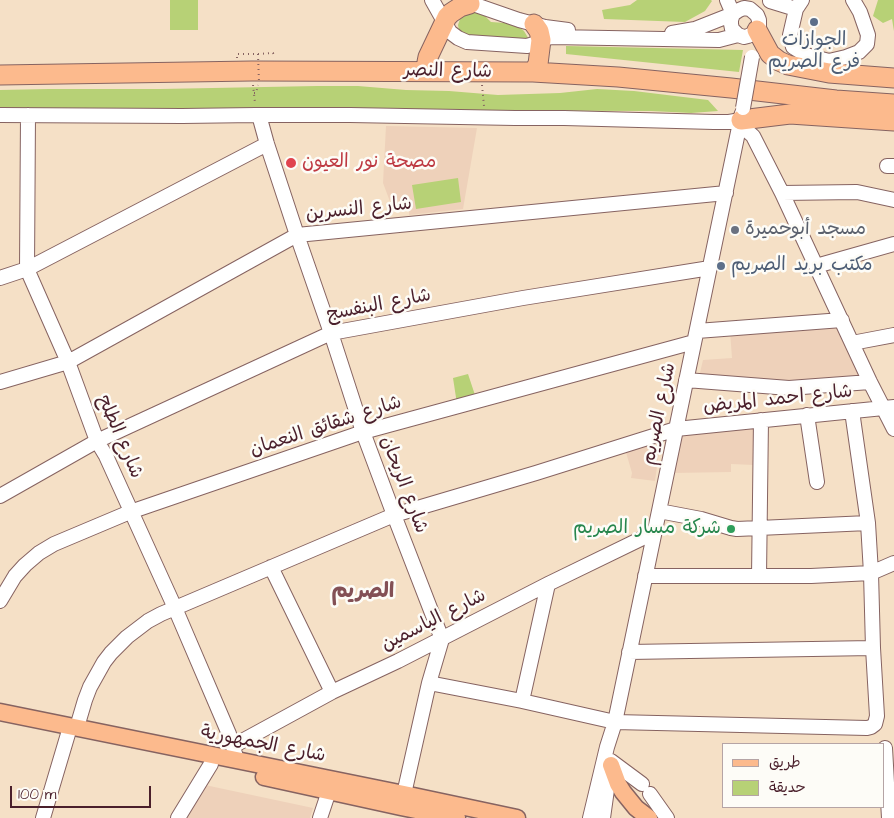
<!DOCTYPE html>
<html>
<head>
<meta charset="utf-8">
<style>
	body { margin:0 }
	#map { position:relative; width:894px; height:818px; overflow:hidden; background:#f5e0c6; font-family:"Architects Daughter","Playpen Sans Arabic",sans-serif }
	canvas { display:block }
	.legend { position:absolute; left:722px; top:743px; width:162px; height:65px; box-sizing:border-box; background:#fdfcf7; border:1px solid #b5a4a5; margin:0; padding:6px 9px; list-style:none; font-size:15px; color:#4a1f2b }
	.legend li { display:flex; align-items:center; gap:10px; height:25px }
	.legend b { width:25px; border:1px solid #b5a4a5 }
	.scale { position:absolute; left:10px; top:786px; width:141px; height:22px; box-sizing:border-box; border:2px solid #4a1f2b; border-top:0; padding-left:6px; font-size:15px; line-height:18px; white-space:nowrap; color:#4a1f2b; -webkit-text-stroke:4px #fdfcf7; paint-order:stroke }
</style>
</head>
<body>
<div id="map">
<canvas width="894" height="818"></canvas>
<ul class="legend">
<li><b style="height:6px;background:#fcba8d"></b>طريق</li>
<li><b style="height:14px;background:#b7d176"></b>حديقة</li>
</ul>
<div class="scale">100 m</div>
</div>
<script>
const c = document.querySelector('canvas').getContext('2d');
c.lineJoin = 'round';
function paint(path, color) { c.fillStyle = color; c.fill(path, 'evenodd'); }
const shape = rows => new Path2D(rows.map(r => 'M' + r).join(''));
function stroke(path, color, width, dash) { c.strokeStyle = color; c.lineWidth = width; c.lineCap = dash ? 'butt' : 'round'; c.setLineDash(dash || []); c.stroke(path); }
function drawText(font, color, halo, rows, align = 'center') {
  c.font = font + ' "Architects Daughter","Playpen Sans Arabic",sans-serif'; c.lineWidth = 5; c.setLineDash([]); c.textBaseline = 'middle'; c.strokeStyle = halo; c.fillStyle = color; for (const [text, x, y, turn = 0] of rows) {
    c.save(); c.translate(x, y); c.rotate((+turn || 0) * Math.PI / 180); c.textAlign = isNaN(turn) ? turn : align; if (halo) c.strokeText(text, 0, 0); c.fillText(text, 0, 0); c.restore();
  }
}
const built = shape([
	[386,126,477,128,463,209,409,215,409,205,392,207,383,183],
	[842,320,870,382,698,381,703,360,732,358,730,331],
	[757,425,754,465,731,464,731,472,672,473,679,432],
	[661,438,655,481,631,478,632,473,625,449],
	[205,785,313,808,310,818,185,818]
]);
const green = shape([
	[170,0,198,0,198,30,170,30],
	[637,0,711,0,712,1,705,11,685,22,604,19,602,10,630,5],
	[878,0,894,0,894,31,892,19,883,23,873,16],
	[472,12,481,12,491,22,505,23,519,27,524,31,530,41,463,35,459,30,458,25,460,19,465,15],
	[566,46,743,50,739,72,566,54],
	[317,86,358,86,406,90,449,91,498,95,560,93,597,89,634,91,708,100,718,111,691,113,651,111,0,109,0,90,49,89,160,89],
	[458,178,461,202,416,209,412,185],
	[468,374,476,398,457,404,453,378]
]);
const path = shape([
	[237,58,237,54,258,54,273,53,274,57],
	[253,85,255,103],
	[482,85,484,106],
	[254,93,256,93,258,85]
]);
const minor = shape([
	[432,0,450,32,458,38,467,42,527,46,537,43,545,38,553,37,719,40,738,35,744,37,748,36,755,33,759,25,759,20,757,15,750,9,744,8,739,10,733,14,731,20,731,24,732,29,738,35],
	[461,0,519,20,545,27,568,30],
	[802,0,796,9,790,35,793,47,806,55,829,61,846,57,859,52,867,44,868,35,860,12,853,0],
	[770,1,796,9],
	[672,33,695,29,733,14,727,0],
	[0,115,182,116,256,115,350,115,515,118,564,118,714,122,729,122,741,120],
	[28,115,27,269,68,362,97,441,106,456,175,608,229,734,237,760],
	[259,115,267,144,297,235,331,333,363,432,394,515,442,639,429,683,404,794],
	[739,129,746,130,753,136,782,193,870,382,894,429],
	[887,166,894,166],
	[782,193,857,192,894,200],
	[816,266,894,244],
	[0,278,27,269,267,144],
	[697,331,842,320],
	[852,343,894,335],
	[686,380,789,388,870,382],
	[0,382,68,362,297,235,726,193],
	[807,415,817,482],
	[0,496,97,441,331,333,523,298,710,268],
	[659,511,701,519,731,528,737,529,868,523],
	[271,567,332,692],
	[645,576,811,576,871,573,894,563],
	[759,576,761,420],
	[0,601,15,576,25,565,39,553,54,544,130,512,363,432,694,342],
	[629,652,873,648],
	[429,683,522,701,615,722,867,728,871,727,875,724,877,716,873,648,871,573,868,523,852,411],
	[522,701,548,584],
	[77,727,85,700,90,687,104,662,111,653,127,637,148,621,161,614,394,515,536,473,676,429,894,407],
	[233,746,332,692,398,661,548,584,655,532],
	[885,748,889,818],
	[611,761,642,784],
	[650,794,667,818],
	[43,818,68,734],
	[178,818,211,764],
	[320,818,329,791],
	[590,818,607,747,615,722,742,113],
	[603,818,610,768]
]);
const major = shape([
	[0,712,404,794,517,818],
	[611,765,618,784,623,792,636,808,649,818],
	[264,777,401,807,457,818]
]);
const highway = shape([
	[757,30,770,54,779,61,788,65,829,73,894,78],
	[428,71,427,62,428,57,447,17,451,13,460,7,470,4],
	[533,72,538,64,541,40,539,31,534,24],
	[0,75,252,71,533,72,618,77,731,88,836,100,894,104],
	[741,120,790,114,894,121]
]);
const pathBridge = shape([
	[258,54,259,83]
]);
const minorBridge = shape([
	[743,108,752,57]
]);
const markers = [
	[814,22,5,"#5c6f8a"],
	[291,163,6,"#e0444e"],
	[735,230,5,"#6b7280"],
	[721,266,5,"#5c6f8a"],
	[731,529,5,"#2e9e5b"]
];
const serviceNames = [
	["الجوازات",814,41],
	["فرع الصريم",814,63],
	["مكتب بريد الصريم",731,266,"left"]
];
const streetNames = [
	["شارع النصر",448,72,1],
	["شارع النسرين",359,210,-6],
	["شارع البنفسج",379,306,-11],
	["شارع احمد المريض",778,400,-6],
	["شارع الصريم",660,414,-78],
	["شارع شقائق النعمان",326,427,-18],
	["شارع الطلح",119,437,67],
	["شارع الريحان",403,485,69],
	["شارع الياسمين",434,621,-27],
	["شارع الجمهورية",263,745,11]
];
const healthNames = [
	["مصحة نور العيون",302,163]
];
const worshipNames = [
	["مسجد أبوحميرة",745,230]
];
const leisureNames = [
	["شركة مسار الصريم",721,529]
];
const quarterNames = [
	["الصريم",363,593]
];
paint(built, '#eed1ba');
paint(green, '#b7d176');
stroke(minor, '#866361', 16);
stroke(major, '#866361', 19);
stroke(highway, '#866361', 21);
stroke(path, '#866361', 2, [1, 4]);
stroke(minor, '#fff', 14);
stroke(major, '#fcba8d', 16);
stroke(highway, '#fcba8d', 19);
stroke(minorBridge, '#866361', 16, []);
stroke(pathBridge, '#866361', 2, [1, 4]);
stroke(minorBridge, '#fff', 14);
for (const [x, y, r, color] of markers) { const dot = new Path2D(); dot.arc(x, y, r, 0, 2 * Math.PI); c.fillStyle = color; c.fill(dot); stroke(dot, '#fdfcf7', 2); }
drawText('19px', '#4e5e75', '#fdfcf7', serviceNames);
drawText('19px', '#4a1f2b', '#fdfcf7', streetNames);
drawText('19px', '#be3a42', '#fdfcf7', healthNames, 'left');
drawText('19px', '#5b616d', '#fdfcf7', worshipNames, 'left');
drawText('19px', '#27864d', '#fdfcf7', leisureNames, 'right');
drawText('bold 21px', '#835055', '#fdfcf7', quarterNames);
</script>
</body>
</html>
